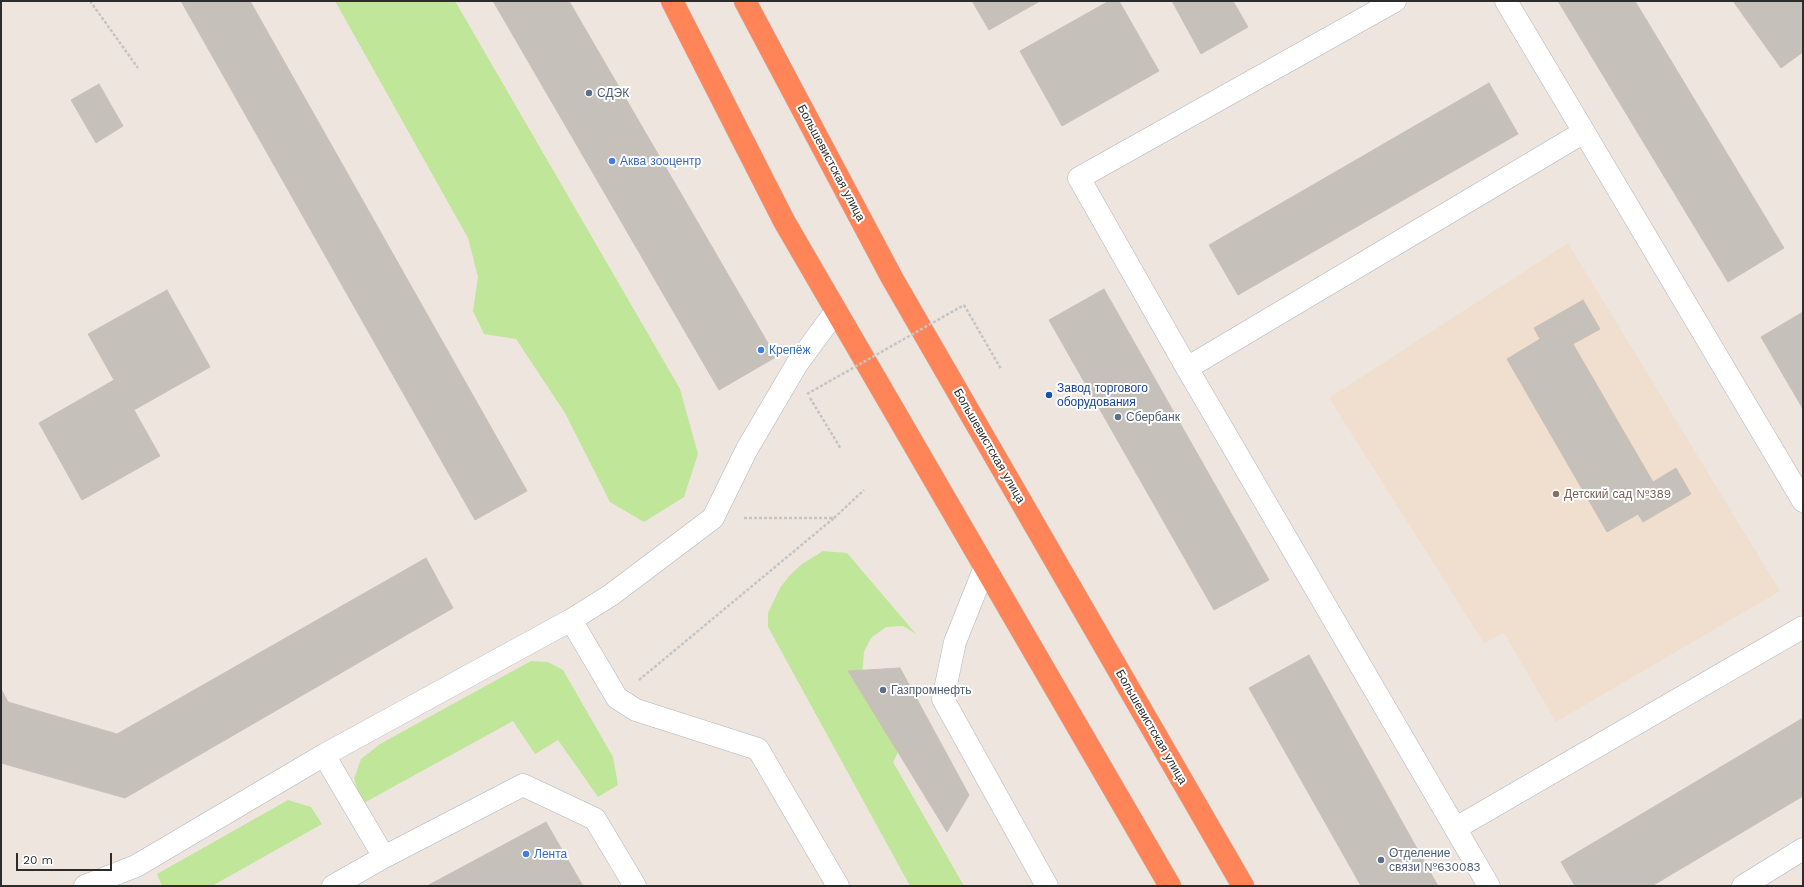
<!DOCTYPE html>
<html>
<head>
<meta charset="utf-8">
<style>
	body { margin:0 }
	#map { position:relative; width:1804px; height:887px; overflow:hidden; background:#eee5df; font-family:"Work Sans",sans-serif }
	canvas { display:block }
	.frame { position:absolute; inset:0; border:2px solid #2c2c2c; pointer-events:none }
	.scale { position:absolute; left:16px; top:853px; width:96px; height:18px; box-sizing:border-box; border:2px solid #2c2c2c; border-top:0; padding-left:5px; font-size:12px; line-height:14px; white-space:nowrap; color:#2c2c2c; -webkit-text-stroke:3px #fff; paint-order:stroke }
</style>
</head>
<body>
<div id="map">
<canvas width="1804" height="887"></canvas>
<div class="frame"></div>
<div class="scale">20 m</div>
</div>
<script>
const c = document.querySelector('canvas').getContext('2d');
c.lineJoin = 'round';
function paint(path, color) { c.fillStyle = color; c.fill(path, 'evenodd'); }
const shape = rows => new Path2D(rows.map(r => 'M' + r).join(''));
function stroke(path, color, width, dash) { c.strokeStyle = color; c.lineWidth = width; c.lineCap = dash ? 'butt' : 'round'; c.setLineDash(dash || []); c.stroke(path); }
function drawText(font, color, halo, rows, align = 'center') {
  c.font = font + ' "Work Sans",sans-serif'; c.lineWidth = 4; c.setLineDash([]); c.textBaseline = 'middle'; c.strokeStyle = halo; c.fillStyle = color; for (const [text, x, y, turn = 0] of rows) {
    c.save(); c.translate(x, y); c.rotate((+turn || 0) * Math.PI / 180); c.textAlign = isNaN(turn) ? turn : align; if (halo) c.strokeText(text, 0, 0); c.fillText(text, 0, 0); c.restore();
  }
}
const education = shape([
	[1568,243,1780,591,1556,722,1504,633,1484,643,1329,398]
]);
const green = shape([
	[335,1,455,1,680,389,698,454,684,497,644,522,610,502,565,413,516,339,484,334,473,311,478,277,468,238],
	[823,551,847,553,916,634,903,626,886,627,871,638,864,652,861,688,899,750,893,762,964,886,910,886,768,627,768,613,780,588,789,576,802,564],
	[531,661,548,662,563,670,613,757,618,785,598,797,558,740,535,754,513,721,362,804,354,779,361,759,380,744],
	[288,800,311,807,322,824,212,886,162,886,157,874]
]);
const building = shape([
	[181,1,250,1,527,491,475,520,181,1],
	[493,1,569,1,776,357,719,390,493,1],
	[972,1,1040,1,989,30,972,1],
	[1109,1,1119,1,1159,71,1062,126,1020,51,1109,1],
	[1172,1,1233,1,1248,27,1201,54,1172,1],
	[1558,1,1635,1,1784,248,1728,282,1558,1],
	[1733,1,1803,1,1803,52,1781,68,1733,1],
	[1489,83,1518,134,1238,295,1209,245,1489,83],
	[99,84,123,126,96,143,71,100,99,84],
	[1104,289,1269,580,1214,610,1049,320,1104,289],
	[167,290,210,367,134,410,160,456,82,500,39,423,114,380,88,334,167,290],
	[1583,300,1600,329,1573,344,1653,482,1676,468,1691,494,1643,522,1638,514,1607,532,1507,359,1540,339,1534,328,1583,300],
	[1803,312,1803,409,1761,337,1803,312],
	[426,558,453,608,125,798,1,763,1,689,8,702,117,734,426,558],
	[1309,655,1438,886,1361,886,1249,688,1309,655],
	[900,668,969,795,947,832,848,671,900,668],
	[1803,718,1803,796,1652,886,1575,886,1561,862,1803,718],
	[546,822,583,886,427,886,546,822]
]);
const path = shape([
	[90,1,138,68],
	[964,305,1001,369],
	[810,398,841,449],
	[744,518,834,518,864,490],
	[639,680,834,518]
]);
const minor = shape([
	[1395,1,1079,178,1187,368,1584,132,1506,1],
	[1584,132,1803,501],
	[1187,368,1489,886],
	[985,567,955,642,943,699,1047,886],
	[571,620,617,698,636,710,758,749,838,886],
	[324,755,384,857,523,785,595,819,635,886],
	[1456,828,1803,627],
	[85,886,136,866,324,755,571,620,611,595,713,518,747,449,797,364,836,311],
	[333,886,384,857],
	[1743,886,1803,849]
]);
const highway = shape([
	[672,1,784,221,1170,886],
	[745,1,892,278,1243,886]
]);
const pathBridge = shape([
	[807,394,964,305]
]);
const markers = [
	[589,93,4,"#5c6f8a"],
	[612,161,4,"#3f7fe0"],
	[761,350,4,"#3f7fe0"],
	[1049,395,4,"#1a4fb4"],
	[1118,417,4,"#5c6f8a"],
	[1556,494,4,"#8d6e63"],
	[883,690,4,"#5c6f8a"],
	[526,854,4,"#3f7fe0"],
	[1381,860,4,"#5c6f8a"]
];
const serviceNames = [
	["СДЭК",597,93],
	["Сбербанк",1126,417],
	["Газпромнефть",891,690],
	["Отделение",1389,853],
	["связи №630083",1389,867]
];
const shopNames = [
	["Аква зооцентр",620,161],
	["Крепёж",769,350],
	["Лента",534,854]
];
const streetNames = [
	["Большевистская улица",831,163,62],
	["Большевистская улица",989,446,60],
	["Большевистская улица",1151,727,60]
];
const transitNames = [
	["Завод торгового",1057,388],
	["оборудования",1057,402]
];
const educationNames = [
	["Детский сад №389",1564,494]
];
paint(education, '#f0dfce');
paint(green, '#c0e69a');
paint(building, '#c6c0ba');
stroke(building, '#cac0b8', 1);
stroke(minor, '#afb4bc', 23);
stroke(highway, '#c4c4c4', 23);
stroke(path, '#c4c4c4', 2.5, [3, 2]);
stroke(minor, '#fff', 22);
stroke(highway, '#ff8559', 22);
stroke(pathBridge, '#c4c4c4', 2.5, [3, 2]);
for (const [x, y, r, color] of markers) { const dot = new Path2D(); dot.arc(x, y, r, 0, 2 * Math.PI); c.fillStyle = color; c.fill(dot); stroke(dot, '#fff', 1.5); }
drawText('12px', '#4e5e75', '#fff', serviceNames, 'left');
drawText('12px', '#366cbe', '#fff', shopNames, 'left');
drawText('12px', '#2c2c2c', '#fff', streetNames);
drawText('12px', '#164399', '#fff', transitNames, 'left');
drawText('12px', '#785e54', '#fff', educationNames, 'left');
</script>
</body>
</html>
